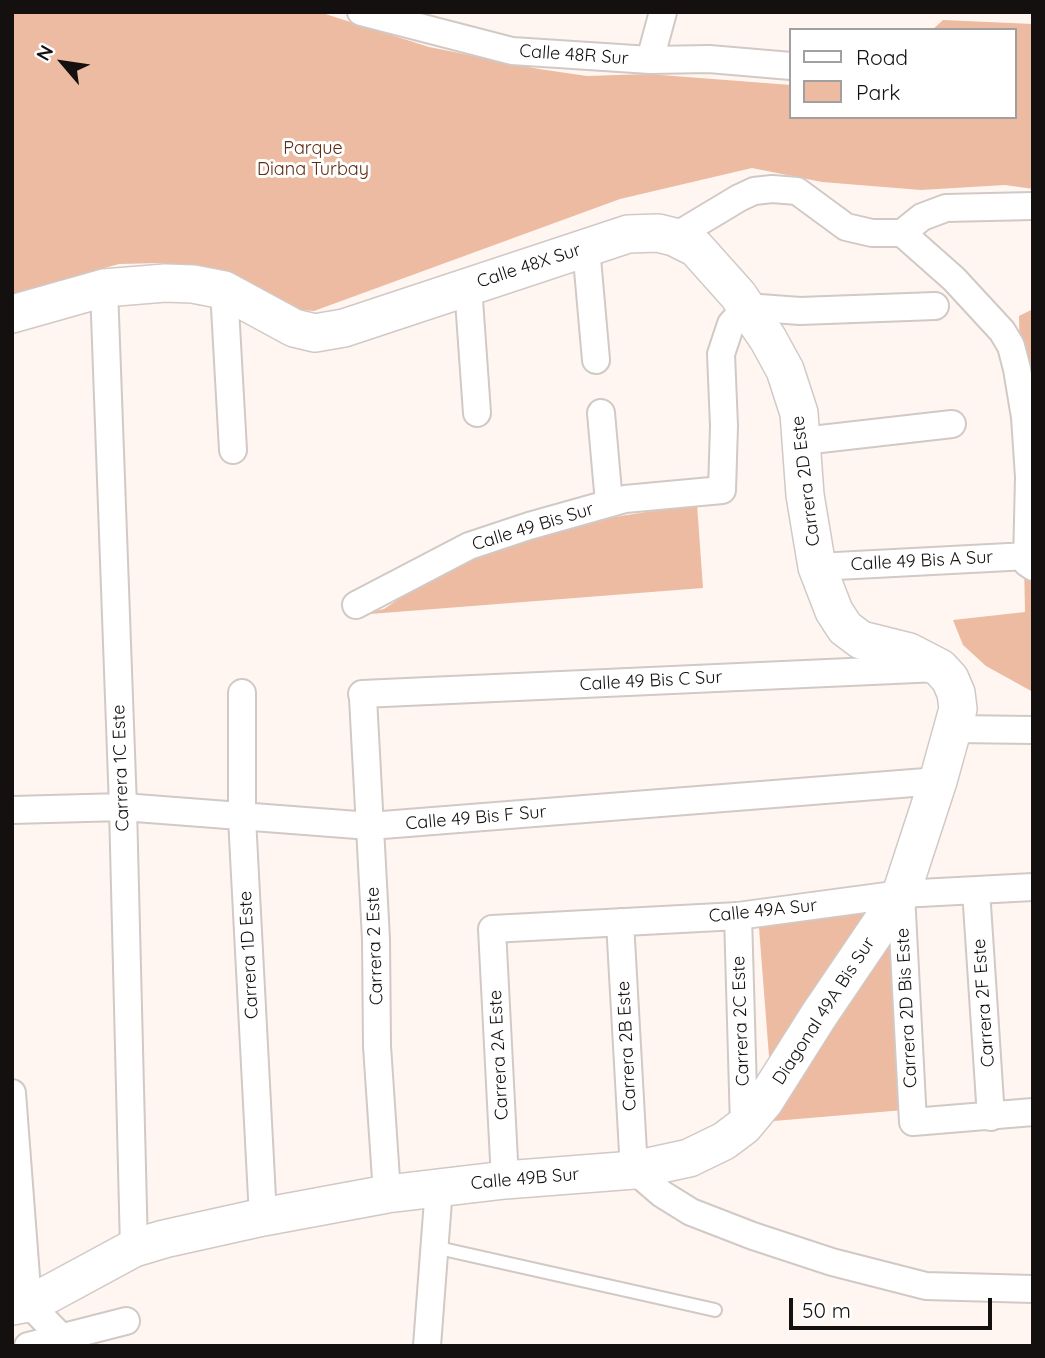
<!DOCTYPE html>
<html>
<head>
<meta charset="utf-8">
<style>
	body { margin:0 }
	#map { position:relative; width:1045px; height:1358px; overflow:hidden; background:#fff6f2; font-family:Quicksand,sans-serif }
	canvas { display:block }
	.frame { position:absolute; inset:0; border:14px solid #13100f; pointer-events:none }
	.legend { position:absolute; left:789px; top:28px; width:228px; height:91px; box-sizing:border-box; background:#fff; border:2px solid #a19f9f; margin:0; padding:9px 12px; list-style:none; font-size:21px; color:#13100f }
	.legend li { display:flex; align-items:center; gap:14px; height:35px }
	.legend b { width:35px; border:2px solid #a19f9f }
	.north { position:absolute; left:28px; top:28px; width:70px; height:70px; -webkit-text-stroke:5px #fff; paint-order:stroke; rotate:299deg; font-size:19px; font-weight:700; line-height:28px; text-align:center; color:#13100f }
	.north::after { content:''; display:block; margin:auto; width:24px; height:32px; background:#13100f; clip-path:polygon(50% 0,100% 100%,50% 72%,0 100%) }
	.scale { position:absolute; left:789px; top:1298px; width:203px; height:32px; box-sizing:border-box; border:4px solid #13100f; border-top:0; padding-left:9px; font-size:21px; line-height:24px; white-space:nowrap; color:#13100f; -webkit-text-stroke:5px #fff; paint-order:stroke }
</style>
</head>
<body>
<div id="map">
<canvas width="1045" height="1358"></canvas>
<div class="frame"></div>
<ul class="legend">
<li><b style="height:9px;background:#fff"></b>Road</li>
<li><b style="height:19px;background:#edbba2"></b>Park</li>
</ul>
<div class="north">N</div>
<div class="scale">50 m</div>
</div>
<script>
const c = document.querySelector('canvas').getContext('2d');
c.lineJoin = 'round';
function paint(path, color) { c.fillStyle = color; c.fill(path, 'evenodd'); }
const shape = rows => new Path2D(rows.map(r => 'M' + r).join(''));
function stroke(path, color, width, dash) { c.strokeStyle = color; c.lineWidth = width; c.lineCap = dash ? 'butt' : 'round'; c.setLineDash(dash || []); c.stroke(path); }
function drawText(font, color, halo, rows, align = 'center') {
  c.font = font + ' Quicksand,sans-serif'; c.lineWidth = 6; c.setLineDash([]); c.textBaseline = 'middle'; c.strokeStyle = halo; c.fillStyle = color; for (const [text, x, y, turn = 0] of rows) {
    c.save(); c.translate(x, y); c.rotate((+turn || 0) * Math.PI / 180); c.textAlign = isNaN(turn) ? turn : align; if (halo) c.strokeText(text, 0, 0); c.fillText(text, 0, 0); c.restore();
  }
}
const green = shape([
	[12,12,319,12,429,47,539,69,587,76,648,74,791,85,791,117,1015,117,1015,30,932,30,943,20,1033,24,1033,189,1005,185,921,190,822,182,752,168,620,199,314,311,301,310,190,267,162,263,119,264,12,294],
	[1033,309,1033,692,986,666,963,645,953,620,1025,612,1019,316],
	[697,504,703,588,357,615,384,609,423,583,481,555,564,525],
	[888,905,904,1110,774,1121,758,915]
]);
const lane = shape([
	[434,1247,715,1310]
]);
const street = shape([
	[361,12,512,51,650,60,709,59,791,66],
	[650,60,663,12],
	[902,233,954,279,1002,331,1011,346,1017,369,1025,417,1029,477,1027,563,1033,567],
	[674,237,739,198,754,191,772,189,797,191,846,227,872,233,902,233,922,217,946,208,1033,206],
	[586,247,596,360],
	[468,286,477,413],
	[104,288,123,807,134,1248],
	[224,290,233,450],
	[601,413,609,503],
	[803,441,952,424],
	[817,567,1028,556],
	[356,605,469,546,529,526,625,499,722,490,724,426,721,354,731,324,746,307,800,311,935,306],
	[242,693,242,818,263,1217],
	[362,694,938,668],
	[363,698,376,939,377,1046,387,1194],
	[954,729,1033,730],
	[12,810,123,807,370,826,938,781],
	[976,890,991,1117],
	[901,894,913,1122,1033,1112],
	[738,916,744,1126],
	[620,922,634,1170,662,1194,691,1212,753,1236,832,1262,926,1286,1033,1289],
	[12,1093,28,1303,70,1346],
	[505,1180,492,929,738,916,901,894,1033,887],
	[28,1346,126,1321],
	[427,1346,439,1187]
]);
const secondary = shape([
	[12,314,104,288,165,283,193,284,224,290,294,328,315,333,344,328,628,234,658,233,674,237,696,248,738,295,768,339,785,370,799,413,805,495,817,567,834,611,845,628,861,640,909,652,940,668,950,679,956,693,958,709,938,781,901,894,819,1015,764,1102,744,1126,724,1141,689,1158,634,1170,505,1180,387,1194,263,1217,164,1239,134,1248,49,1294,28,1303,12,1306]
]);
const streetNames = [
	["Calle 48R Sur",574,55,4],
	["Calle 48X Sur",529,266,-18],
	["Carrera 2D Este",806,481,-97],
	["Calle 49 Bis Sur",533,527,-17],
	["Calle 49 Bis A Sur",922,561,-3],
	["Calle 49 Bis C Sur",651,681,-3],
	["Carrera 1C Este",121,768,-92],
	["Calle 49 Bis F Sur",476,818,-5],
	["Calle 49A Sur",763,911,-6],
	["Carrera 2 Este",375,946,-92],
	["Carrera 1D Este",249,955,-93],
	["Carrera 2F Este",984,1003,-94],
	["Carrera 2D Bis Este",907,1008,-93],
	["Diagonal 49A Bis Sur",824,1011,-57],
	["Carrera 2C Este",741,1021,-92],
	["Carrera 2B Este",627,1046,-93],
	["Carrera 2A Este",499,1055,-93],
	["Calle 49B Sur",525,1179,-5]
];
const parkNames = [
	["Parque",313,149],
	["Diana Turbay",313,170]
];
paint(green, '#edbba2');
stroke(lane, '#d1c9c5', 16);
stroke(street, '#d1c9c5', 30);
stroke(secondary, '#d1c9c5', 40);
stroke(lane, '#fff', 12);
stroke(street, '#fff', 26);
stroke(secondary, '#fff', 37);
drawText('18px', '#13100f', '#fff', streetNames);
drawText('18px', '#5e2c10', '#fff', parkNames);
</script>
</body>
</html>
